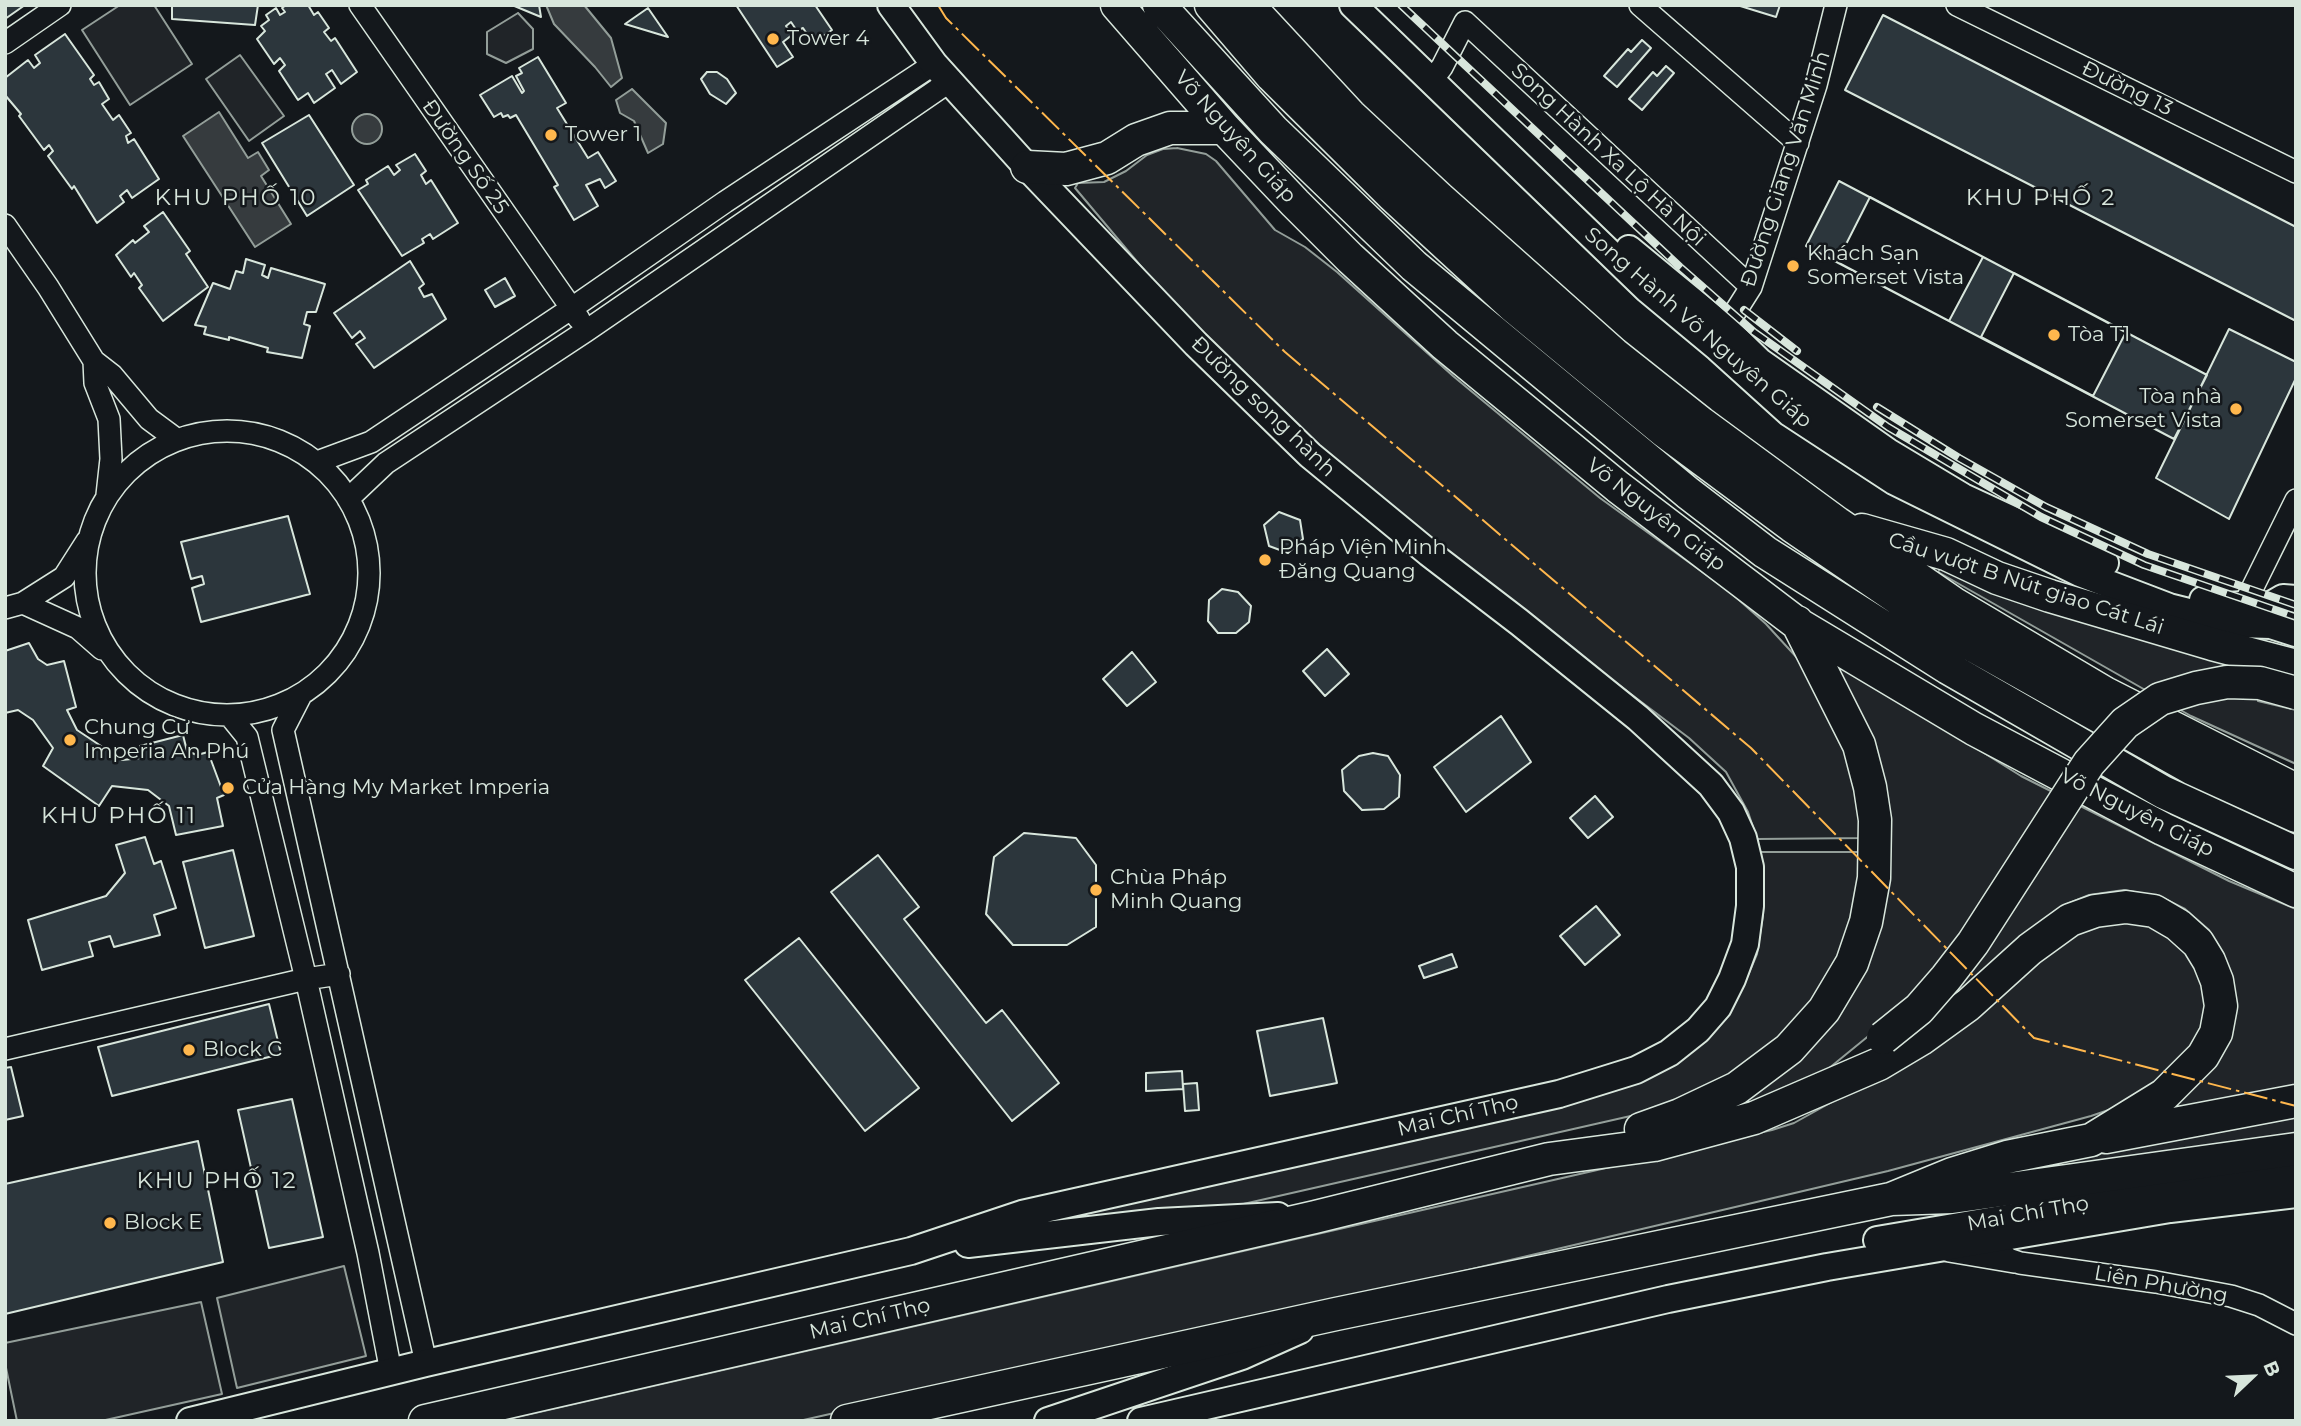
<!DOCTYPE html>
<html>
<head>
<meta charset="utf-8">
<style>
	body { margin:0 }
	#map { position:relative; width:2301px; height:1426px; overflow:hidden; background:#14181c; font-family:Montserrat,sans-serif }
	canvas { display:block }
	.frame { position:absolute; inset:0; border:7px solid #d8e6dc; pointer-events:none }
	.north { position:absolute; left:2217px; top:1342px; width:70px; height:70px; -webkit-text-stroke:5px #14181c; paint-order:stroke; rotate:67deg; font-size:19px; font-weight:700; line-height:28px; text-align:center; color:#d8e6dc }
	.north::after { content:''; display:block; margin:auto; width:24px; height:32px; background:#d8e6dc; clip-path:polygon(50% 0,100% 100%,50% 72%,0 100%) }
</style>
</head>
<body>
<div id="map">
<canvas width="2301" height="1426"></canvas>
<div class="frame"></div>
<div class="north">B</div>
</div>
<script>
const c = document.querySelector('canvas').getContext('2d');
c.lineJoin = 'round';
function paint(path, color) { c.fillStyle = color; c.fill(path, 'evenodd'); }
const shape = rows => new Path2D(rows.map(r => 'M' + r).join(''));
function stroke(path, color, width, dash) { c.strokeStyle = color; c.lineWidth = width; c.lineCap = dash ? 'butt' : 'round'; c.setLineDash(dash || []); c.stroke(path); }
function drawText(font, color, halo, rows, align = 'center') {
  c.font = font + ' Montserrat,sans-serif'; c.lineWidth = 5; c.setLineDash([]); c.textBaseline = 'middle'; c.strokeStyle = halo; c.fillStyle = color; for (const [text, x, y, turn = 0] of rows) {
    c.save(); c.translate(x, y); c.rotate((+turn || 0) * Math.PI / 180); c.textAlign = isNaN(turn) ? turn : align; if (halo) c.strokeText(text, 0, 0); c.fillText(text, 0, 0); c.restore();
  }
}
const green = shape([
	[120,5,154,5,192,64,130,105,82,30,120,5],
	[518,13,533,29,533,49,506,63,487,54,487,32,518,13],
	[240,55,284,116,249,141,206,79,240,55],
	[1177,148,1206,154,1216,161,1275,230,1305,247,1337,272,1453,376,1600,498,1730,592,1766,624,1811,673,1851,747,1867,838,1757,839,1748,812,1726,772,1689,738,1472,574,1311,440,1182,315,1075,188,1078,183,1104,182,1126,171,1147,155,1163,149,1177,148],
	[1942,566,2253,666,2258,701,2296,710,2296,764,2191,716,1938,572,1942,566],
	[1841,664,2021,776,2229,881,2296,909,2296,1087,2159,1114,2186,1089,2224,960,2209,930,2185,909,2161,897,2124,890,2089,895,2067,904,2049,916,1972,993,1882,1025,1828,1069,1790,1088,1723,1113,1869,952,1869,731,1838,670,1837,666,1841,664],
	[1761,852,1867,852,1863,896,1824,990,1757,1063,1657,1110,1217,1210,1034,1225,1032,1220,1621,1084,1724,1016,1743,987,1757,954,1763,915,1764,885,1761,852],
	[2156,919,2199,960,2208,1017,2187,1060,2135,1101,2091,1116,1888,1171,1451,1274,799,1421,500,1421,1772,1130,1794,1123,1895,1067,2077,924,2156,919],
	[2296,1112,2296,1134,2014,1178,2012,1170,2226,1124,2296,1112],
	[344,1266,366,1356,237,1388,217,1298,344,1266],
	[201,1302,222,1394,101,1421,17,1421,5,1363,5,1343,201,1302]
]);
const water = shape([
	[546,5,584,5,611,38,622,78,611,87,595,67,554,24,546,5],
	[632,89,666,123,663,144,648,153,634,121,620,113,616,100,632,89],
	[219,112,248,158,258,152,269,170,261,176,291,224,255,247,183,136,219,112],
	'352 129a15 15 0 1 1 30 0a15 15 0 1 1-30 0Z'
]);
const building = shape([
	[5,5,25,5,5,19,5,5],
	[172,5,258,5,255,25,172,19,172,5],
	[286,5,308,5,314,15,318,12,329,28,324,32,331,41,335,38,357,72,341,84,332,70,326,74,335,88,314,103,308,93,298,100,279,71,285,65,280,58,274,64,257,39,265,31,261,26,269,20,266,15,276,8,280,15,285,12,282,8,286,5],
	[512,5,539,5,541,17,512,5],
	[736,5,815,5,832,30,813,43,803,28,797,31,791,22,786,26,792,35,783,42,793,57,777,67,736,5],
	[1737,5,1780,5,1776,17,1737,5],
	[648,8,668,37,625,24,648,8],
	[1883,15,2296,227,2296,321,1845,90,1883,15],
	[65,34,94,75,90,79,94,85,99,82,109,99,102,104,113,120,119,115,131,133,126,136,128,143,134,139,159,179,132,198,127,190,120,196,124,202,97,223,74,186,72,189,48,156,53,151,49,145,44,150,19,116,21,114,5,95,5,78,28,60,34,68,40,63,35,55,65,34],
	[1642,40,1651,48,1617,87,1604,76,1628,49,1631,52,1642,40],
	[538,57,566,103,557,108,588,158,598,152,616,181,605,188,600,179,586,185,598,206,574,220,554,187,558,185,516,115,510,118,508,115,503,117,501,113,494,117,480,95,512,76,522,93,524,91,516,76,522,73,519,68,538,57],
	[1666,66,1674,73,1642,110,1629,99,1653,72,1657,76,1666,66],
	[707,72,717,72,727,79,736,93,726,104,710,94,701,79,707,72],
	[309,115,354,185,307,216,262,143,309,115],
	[415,154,426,171,421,175,426,184,431,180,458,223,433,239,430,234,422,239,424,243,402,256,358,190,368,184,366,180,388,166,394,175,400,170,396,165,415,154],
	[1839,181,2207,375,2174,439,1806,246,1839,181],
	[1870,197,1983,257,1949,321,1837,262,1870,197],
	[163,212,190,251,186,254,208,287,163,321,139,288,142,285,134,273,131,277,116,255,133,240,135,243,149,232,144,226,163,212],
	[246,259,265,265,262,275,268,278,271,268,325,284,316,312,307,312,304,324,310,326,302,358,267,352,268,348,229,337,229,340,204,334,206,327,195,325,213,283,230,289,236,271,243,273,246,259],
	[410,261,424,284,419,288,424,297,432,294,446,319,374,368,356,344,365,338,360,331,352,338,334,313,410,261],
	[2014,273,2126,332,2093,396,1981,337,2014,273],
	[505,278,515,296,495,307,485,290,505,278],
	[2229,329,2296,362,2296,378,2229,519,2156,478,2229,329],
	[1279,512,1300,520,1303,539,1288,553,1269,546,1264,525,1279,512],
	[288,516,310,594,201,622,192,588,204,584,202,576,191,579,181,542,288,516],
	[1222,589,1238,592,1251,606,1249,622,1236,633,1218,633,1208,621,1209,600,1222,589],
	[29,643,38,659,47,665,64,661,76,707,67,710,77,730,122,760,141,758,140,746,183,735,187,751,197,755,208,752,224,795,217,798,223,826,176,835,169,806,148,790,112,786,99,806,43,766,53,748,33,720,18,710,5,713,5,651,29,643],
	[1327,649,1349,674,1325,696,1303,671,1327,649],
	[1132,652,1156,682,1127,706,1103,679,1132,652],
	[1501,716,1531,762,1466,812,1434,767,1501,716],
	[1373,753,1388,756,1400,775,1399,797,1384,809,1362,810,1344,791,1342,770,1359,756,1373,753],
	[1595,796,1613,817,1588,838,1570,818,1595,796],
	[1024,833,1076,838,1096,865,1096,927,1067,945,1013,945,986,914,994,857,1024,833],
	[145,837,154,864,161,861,176,908,154,915,160,935,114,947,110,936,89,942,93,956,42,970,28,920,106,896,125,873,116,845,145,837],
	[233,850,254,936,205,948,183,862,233,850],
	[878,855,919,907,904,919,986,1023,1002,1010,1059,1083,1012,1121,831,892,878,855],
	[1596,906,1620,935,1585,965,1560,936,1596,906],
	[799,938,919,1088,865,1131,745,980,799,938],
	[1452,954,1457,967,1424,978,1419,966,1452,954],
	[269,1004,281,1054,112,1096,98,1047,269,1004],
	[1323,1018,1337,1083,1270,1096,1257,1031,1323,1018],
	[11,1067,23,1116,5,1120,5,1068,11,1067],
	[1182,1071,1183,1089,1146,1091,1146,1073,1182,1071],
	[1197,1083,1199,1110,1185,1111,1183,1084,1197,1083],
	[292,1099,323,1237,269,1248,238,1110,292,1099],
	[198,1141,223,1262,5,1314,5,1184,198,1141]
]);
const minor = shape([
	[360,5,579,319],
	[1640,5,1798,143],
	[1957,5,2296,172],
	[5,43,60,5],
	[1432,80,1442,67,1465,22,1751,287],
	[5,225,48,287,94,361,112,375,149,419,176,439],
	[1725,328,1751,287,1816,85,1836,5],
	[94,361,95,383,109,419,111,459,107,495],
	'85 573a142 142 0 1 1 284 0a142 142 0 1 1-284 0Z',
	[317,462,371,442,572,308,725,202,934,64],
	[348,499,386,463,586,331,950,81],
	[23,603,78,628,102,649],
	[2244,605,2296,500],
	[5,608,23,603,64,577,87,541],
	[301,695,283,730,426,1363],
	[230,716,247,737,306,979,368,1253,391,1372],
	[5,1049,306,979,339,974],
	[1995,1239,1998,1248,2008,1259,2020,1263,2156,1282,2231,1296,2259,1305,2296,1324],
	[1949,1251,2014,1262]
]);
const major = shape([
	[1353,5,1647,289,1718,348,1790,413,1894,481,2080,573,2169,607,2237,624,2271,625,2296,633],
	[1629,249,1725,328,1760,362,1888,452,1963,497,2105,563],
	[2203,600,2226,606,2244,605,2264,609,2283,598,2296,599],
	[1877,1240,2202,1185,2296,1175],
	[968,1244,1159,1222,1278,1216],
	[190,1421,426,1363,911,1251,1022,1214,1559,1094,1636,1070,1669,1053,1698,1030,1718,1007,1732,979,1745,944,1750,906,1750,867,1743,838,1731,812,1711,785,1638,718,1519,622,1429,553,1310,455,1196,344,1027,167,934,64,891,5],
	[1048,1421,1242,1356,1300,1330],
	[1141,1421,1668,1299,1827,1267,2170,1209,2296,1194]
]);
const highway = shape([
	[1117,5,1224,128,1295,203,1350,258,1445,345,1618,487,1798,624,1974,729,2163,829,2296,891],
	[1159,5,1273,130,1414,266,1688,493,1765,552,1948,668,2163,792,2296,853],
	[1211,5,1272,76,1392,195,1514,307,1664,431,1792,526,1940,627,2193,769,2296,816],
	[1248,5,1350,115,1439,198,1614,354,1701,423,1837,523,1953,603,2105,693,2296,790],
	[1027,167,1066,169,1107,158,1136,140,1170,128,1224,128],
	[1862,530,1946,554,1997,578,2050,596,2212,644,2296,666],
	[1641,1129,1680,1115,1737,1088,1789,1049,1824,1010,1852,963,1866,922,1874,878,1875,820,1870,787,1859,745,1797,622],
	[2106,1137,2296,1101],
	[425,1421,1315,1217,1549,1159,1654,1145,1754,1118,1879,1064,1921,1039,1968,1005,2030,949,2070,920,2095,911,2126,907,2154,911,2178,925,2198,943,2209,961,2217,981,2221,1006,2216,1033,2203,1056,2164,1095,2091,1140,2007,1157,1952,1174,1891,1199],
	[847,1421,1336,1314,1891,1199,1952,1197,2296,1149]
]);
const rail = shape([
	[1401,5,1680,267,1754,332,1888,427,2041,517,2144,565,2296,617],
	[1744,310,1797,351],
	[1877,407,1959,458,2046,507,2148,554,2296,605]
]);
const highwayBridge = shape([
	[1883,1038,1919,1009,1946,978,1973,943,2089,763,2125,723,2160,699,2196,688,2227,682,2260,683,2296,693]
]);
const power = shape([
	[938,5,946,18,1285,352,1751,748,2034,1038,2296,1106]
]);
const markers = [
	[773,39,7,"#ffb74d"],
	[551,135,7,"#ffb74d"],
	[1793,266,7,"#ffb74d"],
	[2054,335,7,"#ffb74d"],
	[2236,409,7,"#ffb74d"],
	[1265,560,7,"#ffb74d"],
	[70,740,7,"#ffb74d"],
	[228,788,7,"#ffb74d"],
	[1096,890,7,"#ffb74d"],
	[189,1050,7,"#ffb74d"],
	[110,1223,7,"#ffb74d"]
];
const poiNames = [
	["Tower 4",787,39],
	["Tower 1",565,135],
	["Khách Sạn",1807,254],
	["Somerset Vista",1807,278],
	["Tòa T1",2068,335],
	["Tòa nhà",2222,397,"right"],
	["Somerset Vista",2222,421,"right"],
	["Pháp Viện Minh",1279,548],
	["Đăng Quang",1279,572],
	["Chung Cư",84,728],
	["Imperia An Phú",84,752],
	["Cửa Hàng My Market Imperia",242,788],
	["Chùa Pháp",1110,878],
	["Minh Quang",1110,902],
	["Block C",203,1050],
	["Block E",124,1223]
];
const streetNames = [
	["Đường 13",2127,89,26],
	["Võ Nguyên Giáp",1235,137,48],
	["Song Hành Xa Lộ Hà Nội",1608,155,43],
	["Đường Số 25",465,157,55],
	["Đường Giang Văn Minh",1786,169,-72],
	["Song Hành Võ Nguyên Giáp",1698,328,41],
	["Đường song hành",1263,407,44],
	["Võ Nguyên Giáp",1656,515,38],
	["Cầu vượt B Nút giao Cát Lái",2026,584,18],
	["Võ Nguyên Giáp",2137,813,27],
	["Mai Chí Thọ",1458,1116,-13],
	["Mai Chí Thọ",2028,1214,-10],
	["Liên Phường",2161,1285,10],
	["Mai Chí Thọ",870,1319,-13]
];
const neighbourhoodNames = [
	["KHU PHỐ 10",236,198],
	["KHU PHỐ 2",2041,198],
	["KHU PHỐ 11",119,816],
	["KHU PHỐ 12",217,1181]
];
paint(green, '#202428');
stroke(green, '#939e99', 2);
paint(water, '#363b3e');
stroke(water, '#939e99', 2);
paint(building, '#2c363c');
stroke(building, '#d8e6dc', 2);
stroke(minor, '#d8e6dc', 24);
stroke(major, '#d8e6dc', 30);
stroke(highway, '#d8e6dc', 35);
stroke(minor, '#14181c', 21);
stroke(major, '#14181c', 26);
stroke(highway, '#14181c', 32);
stroke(rail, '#d8e6dc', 8);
stroke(rail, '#14181c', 5, [16]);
stroke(highwayBridge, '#d8e6dc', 35, []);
stroke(highwayBridge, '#14181c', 32);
stroke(power, '#ffb74d', 2, [24, 5, 3.5, 5]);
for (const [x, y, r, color] of markers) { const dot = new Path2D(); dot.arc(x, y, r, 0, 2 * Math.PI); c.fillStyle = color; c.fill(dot); stroke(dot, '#14181c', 2.5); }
drawText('21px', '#d8e6dc', '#14181c', poiNames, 'left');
drawText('21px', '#d8e6dc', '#14181c', streetNames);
c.letterSpacing = '2px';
drawText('23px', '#d8e6dc', '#14181c', neighbourhoodNames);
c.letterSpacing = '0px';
</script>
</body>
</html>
